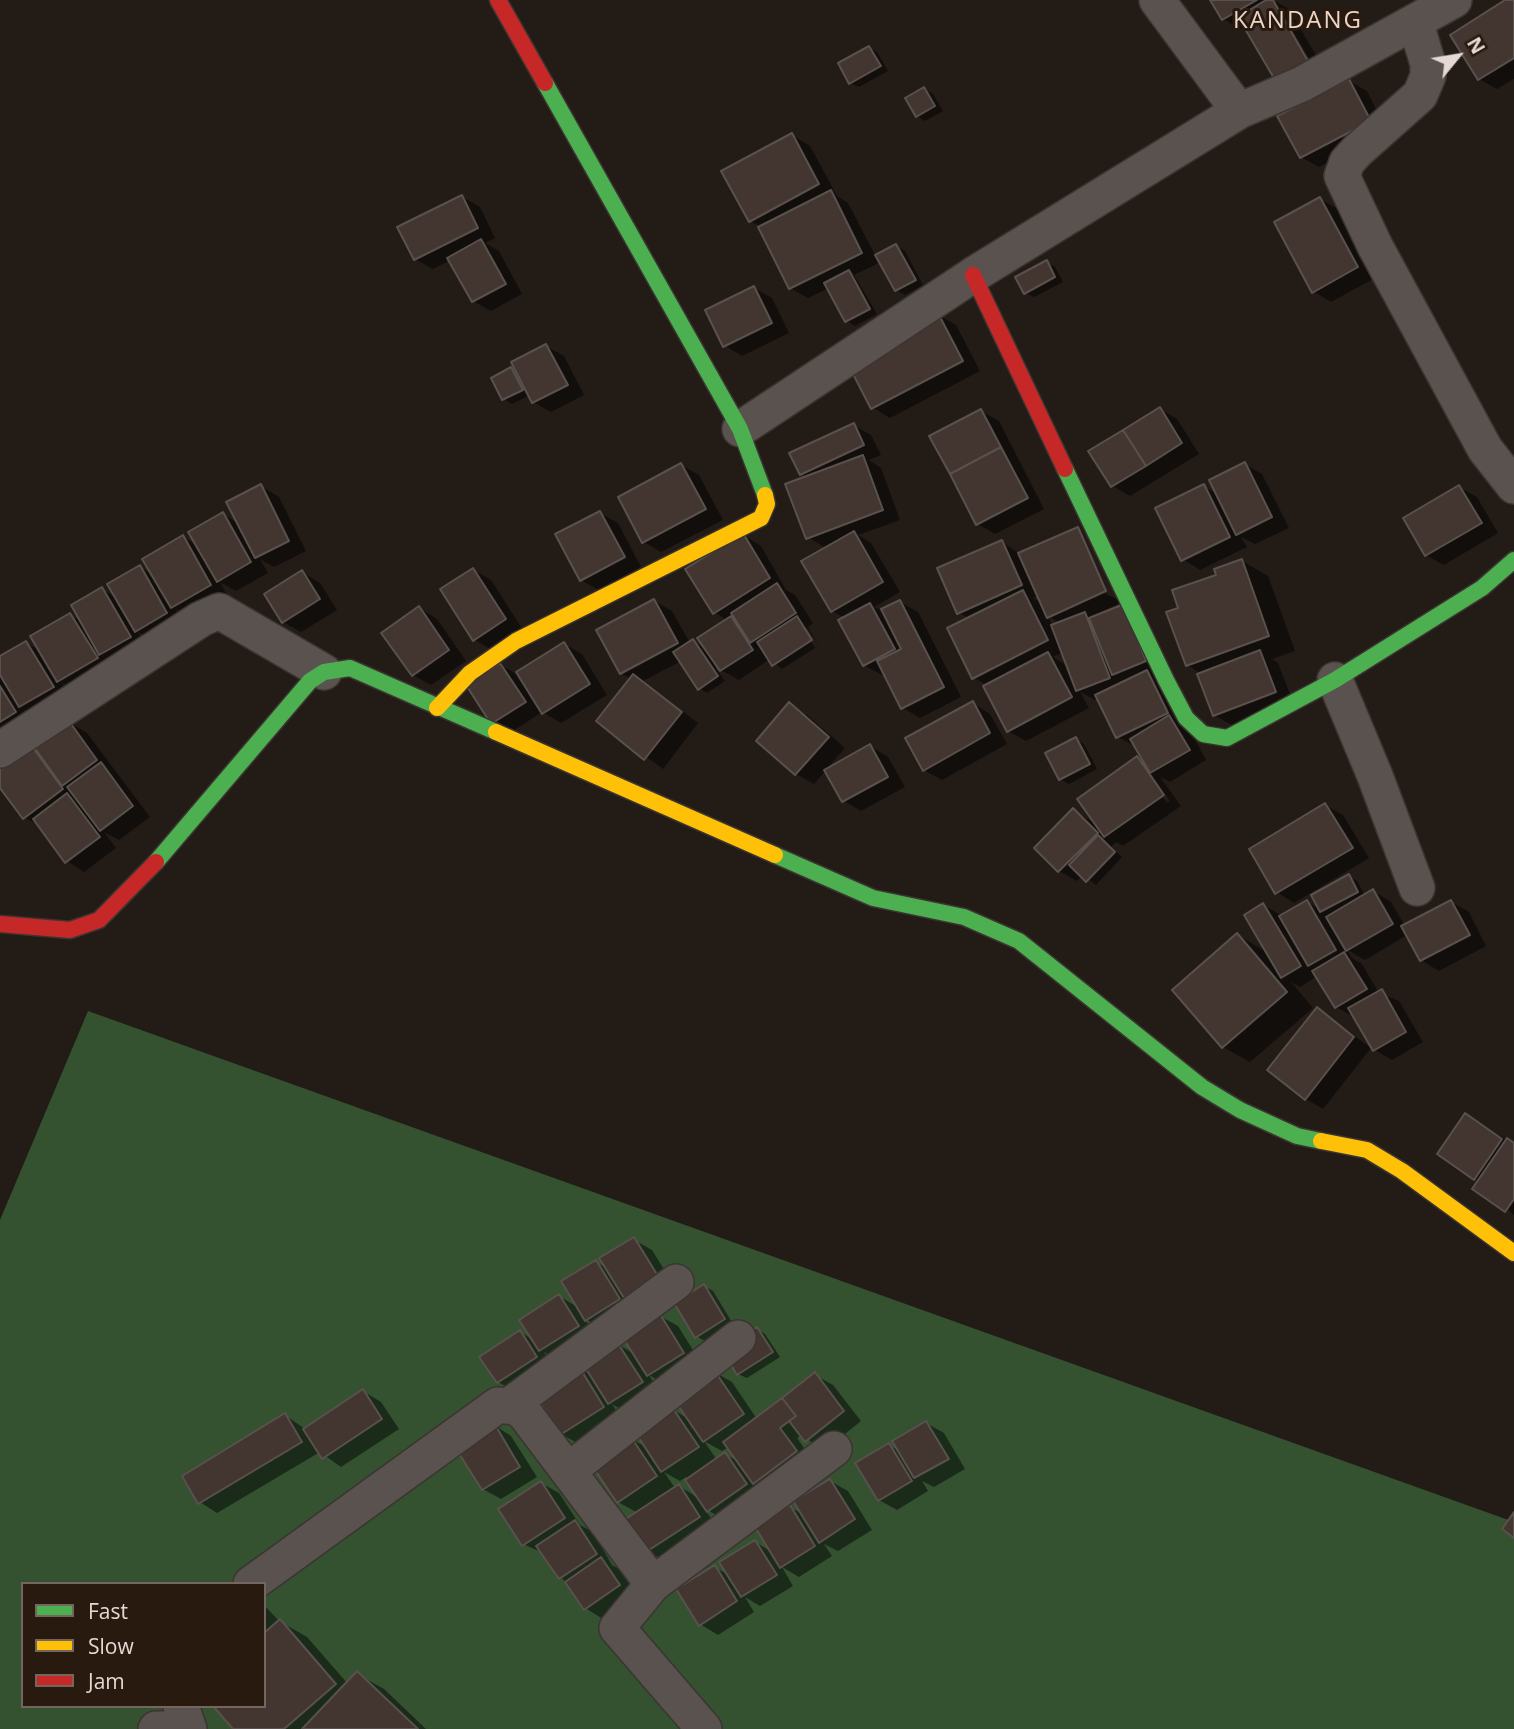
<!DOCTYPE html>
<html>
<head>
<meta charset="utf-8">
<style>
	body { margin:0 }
	#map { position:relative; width:1514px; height:1729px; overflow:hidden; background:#231b16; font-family:"Open Sans",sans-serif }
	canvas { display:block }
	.legend { position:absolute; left:21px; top:1582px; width:245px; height:126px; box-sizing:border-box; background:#291a10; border:2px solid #74665e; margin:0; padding:9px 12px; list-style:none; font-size:21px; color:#e4d9d3 }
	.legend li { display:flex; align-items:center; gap:14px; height:35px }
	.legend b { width:35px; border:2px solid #74665e }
	.north { position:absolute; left:1423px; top:21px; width:70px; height:70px; -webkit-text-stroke:5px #291a10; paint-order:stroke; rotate:60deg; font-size:19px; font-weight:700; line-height:28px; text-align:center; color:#e4d9d3 }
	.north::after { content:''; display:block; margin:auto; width:24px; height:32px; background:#e4d9d3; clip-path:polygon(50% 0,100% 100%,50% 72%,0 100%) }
</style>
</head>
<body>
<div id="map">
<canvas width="1514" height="1729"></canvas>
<ul class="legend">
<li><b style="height:9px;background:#4caf50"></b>Fast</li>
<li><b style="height:9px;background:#ffc107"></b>Slow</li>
<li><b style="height:9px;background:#c62828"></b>Jam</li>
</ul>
<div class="north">N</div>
</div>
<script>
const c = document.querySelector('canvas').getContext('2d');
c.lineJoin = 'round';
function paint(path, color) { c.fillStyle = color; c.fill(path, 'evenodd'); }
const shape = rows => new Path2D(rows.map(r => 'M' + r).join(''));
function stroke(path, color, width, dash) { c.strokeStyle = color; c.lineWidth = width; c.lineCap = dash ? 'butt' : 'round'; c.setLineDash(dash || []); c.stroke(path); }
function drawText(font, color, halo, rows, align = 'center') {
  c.font = font + ' "Open Sans",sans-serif'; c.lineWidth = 6; c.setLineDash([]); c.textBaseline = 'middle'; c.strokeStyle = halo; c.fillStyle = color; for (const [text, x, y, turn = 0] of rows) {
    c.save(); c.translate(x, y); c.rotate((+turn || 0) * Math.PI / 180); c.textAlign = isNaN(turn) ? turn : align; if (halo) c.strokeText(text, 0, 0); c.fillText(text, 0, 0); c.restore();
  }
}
const forest = shape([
	[88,1011,1514,1522,1514,1729,0,1729,0,1220],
	[23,1584,264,1584,264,1706,23,1706]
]);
const shadow = shape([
	[1212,0,1273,0,1289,9,1325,71,1294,89,1276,79,1246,27,1241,29,1223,19],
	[1278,12,1282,12,1314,67,1311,69],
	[1509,0,1514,0,1514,79,1497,89,1479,79],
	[869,48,877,52,888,71,859,87,851,83],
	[1349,81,1367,91,1387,131,1319,167,1301,157],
	[924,89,933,94,943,111,925,121,917,116],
	[792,135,810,146,837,196,848,203,876,257,896,246,905,251,923,285,905,295,896,290,881,262,854,275,877,314,855,326,847,321,829,288,808,298,790,288,760,226,750,221],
	[462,197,480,207,495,238,485,243,499,251,522,294,491,311,473,301,450,260,433,269,415,259],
	[1320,199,1338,209,1375,278,1331,302,1313,291],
	[1046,262,1055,267,1063,282,1034,297,1026,293],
	[754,288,772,298,789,333,742,356,724,345],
	[938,315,956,325,980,371,890,418,872,407],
	[546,346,564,356,584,395,551,412,533,402,530,395,512,404,504,399,493,378,511,369,518,373],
	[1160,409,1177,419,1199,454,1130,496,1113,486,1091,452],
	[981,411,999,421,1044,509,995,534,978,524],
	[853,425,871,435,881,455,869,460,881,468,900,520,858,535,871,543,900,592,874,607,882,611,900,602,918,612,961,697,920,718,903,708,885,674,882,675,864,665,845,618,832,611,826,548,807,537,808,478,801,474],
	[1244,464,1262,474,1289,528,1255,544,1241,537,1247,547,1200,570,1183,559,1204,486,1217,494],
	[681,465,699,475,723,520,661,552,644,542,620,498],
	[261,486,279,497,306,551,274,567,260,559,268,573,236,591,220,582,227,595,190,617,176,609,184,623,154,641,138,632,147,647,119,664,107,657,114,669,76,691,62,683,70,697,38,716,24,709,32,722,0,742,0,658,26,643,41,651,70,615,82,622,102,589,117,598,140,567,154,575,183,537,198,546,223,514,239,524],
	[1459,487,1477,497,1498,533,1444,565,1426,555],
	[600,513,618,523,641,567,599,590,581,580],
	[743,535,761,546,786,590,795,595,813,623,808,627,819,645,807,628,803,628,815,648,782,669,770,659,739,680,715,667,725,681,707,693,699,688,681,661,643,681,698,723,663,769,598,721,631,679,621,673,654,601,672,611,690,643,693,641,707,650,727,620,714,612],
	[1002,542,1020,554,1123,602,1089,617,1090,619,1123,606,1206,760,1170,782,1160,777,1181,806,1123,846,1116,842,1111,847,1122,857,1096,885,1083,875,1077,881,1059,871,1073,810,1096,824,1137,758,1147,765,1136,747,1118,737,1099,699,1095,700,1080,692,1089,708,1026,741,1008,731,988,686,973,677,969,618,959,613],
	[1039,595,1042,603,1033,598],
	[1048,616,1061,624,1053,627],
	[1063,652,1068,666,1053,657],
	[1145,771,1149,771,1170,801,1167,803],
	[1242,561,1268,576,1295,651,1272,659,1278,663,1293,702,1232,725,1214,715,1202,674,1187,665,1218,576],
	[473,570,491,580,523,630,492,650,475,640],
	[302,572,320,583,337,610,301,632,283,622],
	[419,608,437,619,466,661,431,685,413,675],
	[564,644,582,654,607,695,561,723,542,712,510,733,492,723,500,665,522,677],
	[973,703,990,714,1007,744,942,780,924,770],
	[789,704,807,715,845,748,814,784,796,774,758,741],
	[70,723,87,733,150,817,119,840,104,832,116,848,84,872,67,861,41,827,24,817,0,785,0,770,31,748,39,752],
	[1075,739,1084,744,1097,769,1069,784,1060,779],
	[870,746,888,757,905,787,861,811,844,801],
	[1325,805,1343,815,1369,858,1294,903,1277,892],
	[1348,876,1357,881,1365,896,1373,891,1391,902,1405,926,1451,902,1469,912,1486,946,1439,971,1421,960,1407,935,1365,960,1346,949,1352,958,1362,964,1379,993,1399,1001,1423,1042,1392,1060,1375,1050,1354,1017,1336,1007,1317,976,1300,987,1291,982,1313,1008,1250,1062,1223,1047,1237,935,1269,953,1263,905,1281,915,1307,902,1321,910],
	[1318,1009,1371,1048,1323,1109,1306,1099],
	[1483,1126,1514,1144,1514,1215,1479,1181,1439,1154],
	[634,1240,652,1250,675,1287,604,1330,584,1318,596,1336,558,1360,544,1352,554,1367,516,1392,498,1382,520,1332,534,1340,559,1296,579,1308,596,1262,608,1269],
	[704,1286,713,1291,733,1324,705,1341,696,1336],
	[660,1316,678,1326,701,1363,666,1385,649,1375,660,1392,627,1413,612,1404,621,1418,579,1444,561,1434,578,1367,592,1376,617,1344,635,1354],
	[757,1329,765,1334,780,1357,747,1378,738,1374],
	[714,1372,732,1382,757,1419,815,1375,833,1385,861,1421,824,1451,802,1435,797,1438,814,1462,772,1492,756,1483,764,1495,726,1521,704,1508,717,1527,665,1561,647,1551,638,1513,618,1502,631,1439,648,1448,672,1409,690,1420],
	[704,1441,722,1451,729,1447,740,1463,725,1454,717,1460],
	[664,1472,680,1481,686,1477,700,1499,679,1486,675,1488],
	[363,1391,381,1402,399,1429,341,1467,320,1452,217,1513,200,1502,285,1415,305,1429],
	[926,1423,944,1433,965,1469,934,1487,922,1481,928,1491,897,1510,879,1500,889,1445,901,1452],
	[494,1425,511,1436,537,1477,501,1499,483,1489],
	[830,1481,848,1491,872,1530,838,1551,824,1544,832,1556,799,1577,782,1567,793,1586,760,1606,745,1597,754,1612,718,1635,700,1624,715,1567,730,1576,755,1542,772,1552,790,1507,804,1515],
	[541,1483,559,1493,580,1525,593,1532,612,1565,619,1569,637,1595,603,1619,585,1608,543,1553,523,1544],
	[264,1605,279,1621,307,1637,348,1684,357,1674,384,1689,426,1729,235,1729,264,1706]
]);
const building = shape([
	[1210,0,1257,0,1222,20,1210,0],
	[1266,0,1273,0,1308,61,1275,80,1238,17,1266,0],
	[1505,0,1514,0,1514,58,1478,80,1450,35,1505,0],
	[869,46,881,66,849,84,838,63,869,46],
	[1349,79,1371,121,1300,158,1277,116,1349,79],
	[924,87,935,106,916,117,905,98,924,87],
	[792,133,819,184,749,222,721,171,792,133],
	[831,190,862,253,789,289,758,227,831,190],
	[462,195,478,228,414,260,397,227,462,195],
	[1320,197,1358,267,1312,293,1274,222,1320,197],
	[481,239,506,284,472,302,447,258,481,239],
	[896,244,916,280,895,291,875,255,896,244],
	[1047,260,1055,277,1024,294,1015,277,1047,260],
	[849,270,870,309,845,322,824,283,849,270],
	[754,286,772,323,723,347,705,310,754,286],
	[938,313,963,361,871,409,851,370,938,313],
	[546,344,568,385,532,403,511,362,546,344],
	[511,367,523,390,502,400,491,378,511,367],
	[1160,407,1182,443,1146,466,1123,430,1160,407],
	[981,409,1001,447,950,474,929,436,981,409],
	[854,423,864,445,800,475,789,453,854,423],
	[1123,430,1146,466,1111,487,1088,451,1123,430],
	[1001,447,1028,498,976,525,950,474,1001,447],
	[863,455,883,510,806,539,785,484,863,455],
	[1245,462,1272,517,1236,535,1209,480,1245,462],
	[681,463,706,509,642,543,618,497,681,463],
	[261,484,289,541,255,558,226,502,261,484],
	[1204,484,1230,537,1181,561,1155,508,1204,484],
	[1459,485,1482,523,1425,556,1403,518,1459,485],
	[600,511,625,557,580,581,555,534,600,511],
	[223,512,251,562,217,582,188,532,223,512],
	[1078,527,1106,591,1047,618,1018,553,1078,527],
	[854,531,883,582,831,612,801,561,854,531],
	[743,533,770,578,713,614,685,569,743,533],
	[183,535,211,585,171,608,142,559,183,535],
	[1002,540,1022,585,957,614,937,568,1002,540],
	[1242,559,1269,636,1186,666,1166,612,1178,608,1172,590,1216,575,1214,569,1242,559],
	[140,565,167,613,135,632,107,584,140,565],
	[473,568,506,619,473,641,440,589,473,568],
	[302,570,320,599,282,623,264,594,302,570],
	[777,583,796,613,750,643,731,613,777,583],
	[102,587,131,637,99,655,71,605,102,587],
	[1023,590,1048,640,972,679,947,628,1023,590],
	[654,599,678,643,620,674,596,630,654,599],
	[900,600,944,687,901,709,877,661,901,649,881,609,900,600],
	[870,603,895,649,863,666,838,620,870,603],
	[1124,604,1146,661,1112,675,1089,618,1124,604],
	[419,606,449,650,412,676,381,633,419,606],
	[1085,612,1110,678,1076,691,1051,625,1085,612],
	[70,613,98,658,57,682,30,636,70,613],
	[731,616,753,650,720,671,697,638,731,616],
	[797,616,812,640,772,666,757,642,797,616],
	[693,639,718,676,698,690,673,652,693,639],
	[26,641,54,687,19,707,0,675,0,656,26,641],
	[564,642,590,684,542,714,516,672,564,642],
	[1260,650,1276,692,1213,716,1197,674,1260,650],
	[1048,652,1072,697,1007,732,983,686,1048,652],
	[500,663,526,702,491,724,466,685,500,663],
	[1147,670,1168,713,1116,738,1095,695,1147,670],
	[633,674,682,712,644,760,596,721,633,674],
	[0,686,16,712,0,722,0,686],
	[973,701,990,733,923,771,905,738,973,701],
	[789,702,829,737,795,775,756,741,789,702],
	[1169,715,1190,750,1150,773,1130,739,1169,715],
	[69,721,97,760,62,786,34,747,69,721],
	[1076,737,1090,764,1059,780,1045,753,1076,737],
	[870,744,888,777,842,802,824,770,870,744],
	[31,745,63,789,23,819,0,788,0,768,31,745],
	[1137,756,1164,795,1104,837,1077,799,1137,756],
	[101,762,133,806,100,831,67,787,101,762],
	[67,793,100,837,65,863,33,819,67,793],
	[1325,803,1353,848,1275,894,1249,849,1325,803],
	[1073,808,1098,833,1058,872,1034,848,1073,808],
	[1098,835,1115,852,1086,882,1069,865,1098,835],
	[1349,874,1358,892,1320,912,1311,895,1349,874],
	[1373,889,1393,924,1346,951,1326,917,1373,889],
	[1307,900,1336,950,1308,966,1279,916,1307,900],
	[1451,900,1470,935,1420,961,1401,926,1451,900],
	[1263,903,1301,966,1281,978,1244,915,1263,903],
	[1237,933,1287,992,1222,1048,1172,990,1237,933],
	[1344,952,1367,989,1335,1008,1312,971,1344,952],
	[1382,989,1406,1032,1373,1051,1348,1008,1382,989],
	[1317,1007,1354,1037,1305,1100,1267,1070,1317,1007],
	[1465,1113,1502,1139,1474,1180,1437,1154,1465,1113],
	[1507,1138,1514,1143,1514,1199,1505,1212,1472,1189,1507,1138],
	[634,1237,658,1276,624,1298,599,1258,634,1237],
	[596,1260,620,1299,585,1321,561,1281,596,1260],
	[704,1284,725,1319,695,1338,674,1303,704,1284],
	[559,1294,579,1326,539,1351,519,1320,559,1294],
	[660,1314,684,1353,647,1376,623,1338,660,1314],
	[757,1327,773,1352,737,1375,721,1349,757,1327],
	[520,1330,537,1357,497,1383,479,1357,520,1330],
	[617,1342,643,1382,608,1404,583,1364,617,1342],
	[578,1365,604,1407,560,1435,534,1393,578,1365],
	[714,1370,744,1414,703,1442,673,1398,714,1370],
	[815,1372,844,1411,805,1442,789,1421,796,1416,782,1398,815,1372],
	[363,1389,382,1419,322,1459,303,1429,363,1389],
	[782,1398,796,1416,780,1428,797,1451,753,1484,723,1442,782,1398],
	[672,1407,699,1447,661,1472,635,1432,672,1407],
	[285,1413,302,1442,198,1504,182,1476,285,1413],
	[926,1421,949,1459,914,1478,892,1441,926,1421],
	[494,1423,520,1467,482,1490,455,1447,494,1423],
	[631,1437,657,1476,617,1503,591,1464,631,1437],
	[889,1443,912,1481,878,1501,855,1463,889,1443],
	[725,1452,747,1484,707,1512,685,1480,725,1452],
	[830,1479,855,1519,819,1543,793,1501,830,1479],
	[541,1481,565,1518,522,1546,498,1509,541,1481],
	[679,1484,700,1517,646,1552,624,1520,679,1484],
	[790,1505,815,1546,780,1568,755,1527,790,1505],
	[1514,1512,1514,1538,1502,1529,1514,1512],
	[575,1520,597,1554,559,1579,536,1546,575,1520],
	[755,1540,777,1575,741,1597,719,1562,755,1540],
	[601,1557,620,1585,584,1610,565,1582,601,1557],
	[715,1565,737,1601,699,1626,676,1589,715,1565],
	[280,1619,336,1684,284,1729,233,1729,213,1706,264,1706,264,1633,280,1619],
	[357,1671,418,1729,302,1729,357,1671]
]);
const street = shape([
	[1157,0,1239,111],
	[1416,24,1428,64,1428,76,1420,95,1357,151,1347,162,1342,176,1375,246,1485,449,1514,486],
	[740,429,973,275,1239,111,1302,84,1454,0],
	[1335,680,1375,776,1417,888],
	[0,750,201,619,219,611,324,672],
	[510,1405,676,1282],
	[568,1471,738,1338],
	[251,1584,498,1405,516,1407,525,1414,653,1584,834,1449],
	[653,1584,617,1628,704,1729],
	[181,1706,189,1729],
	[156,1729,169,1729]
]);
const fast = shape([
	[545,83,740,429,765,495],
	[1065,469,1166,680,1186,718,1203,734,1227,738,1335,680,1482,588,1514,560],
	[775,855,873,898,964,917,1019,941,1202,1087,1240,1110,1297,1136,1321,1141],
	[156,862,310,681,324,672,350,668,496,732]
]);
const slow = shape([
	[437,708,470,673,516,641,761,518,767,504,765,495],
	[496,732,775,855],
	[1321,1141,1367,1150,1402,1171,1514,1253]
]);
const jam = shape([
	[498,0,545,83],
	[973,275,1065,469],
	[0,924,70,930,99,920,156,862]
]);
const quarterNames = [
	["KANDANG",1298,21]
];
paint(forest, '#345130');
paint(shadow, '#0007');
paint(building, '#433630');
stroke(building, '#59514d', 2);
stroke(street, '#3b3531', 38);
stroke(fast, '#3b3531', 19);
stroke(slow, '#3b3531', 19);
stroke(jam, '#3b3531', 19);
stroke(street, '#5a524e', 35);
stroke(fast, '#4caf50', 16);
stroke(slow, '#ffc107', 16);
stroke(jam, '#c62828', 16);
c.letterSpacing = '2px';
drawText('24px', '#ecd6c9', '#291a10', quarterNames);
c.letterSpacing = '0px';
</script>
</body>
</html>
